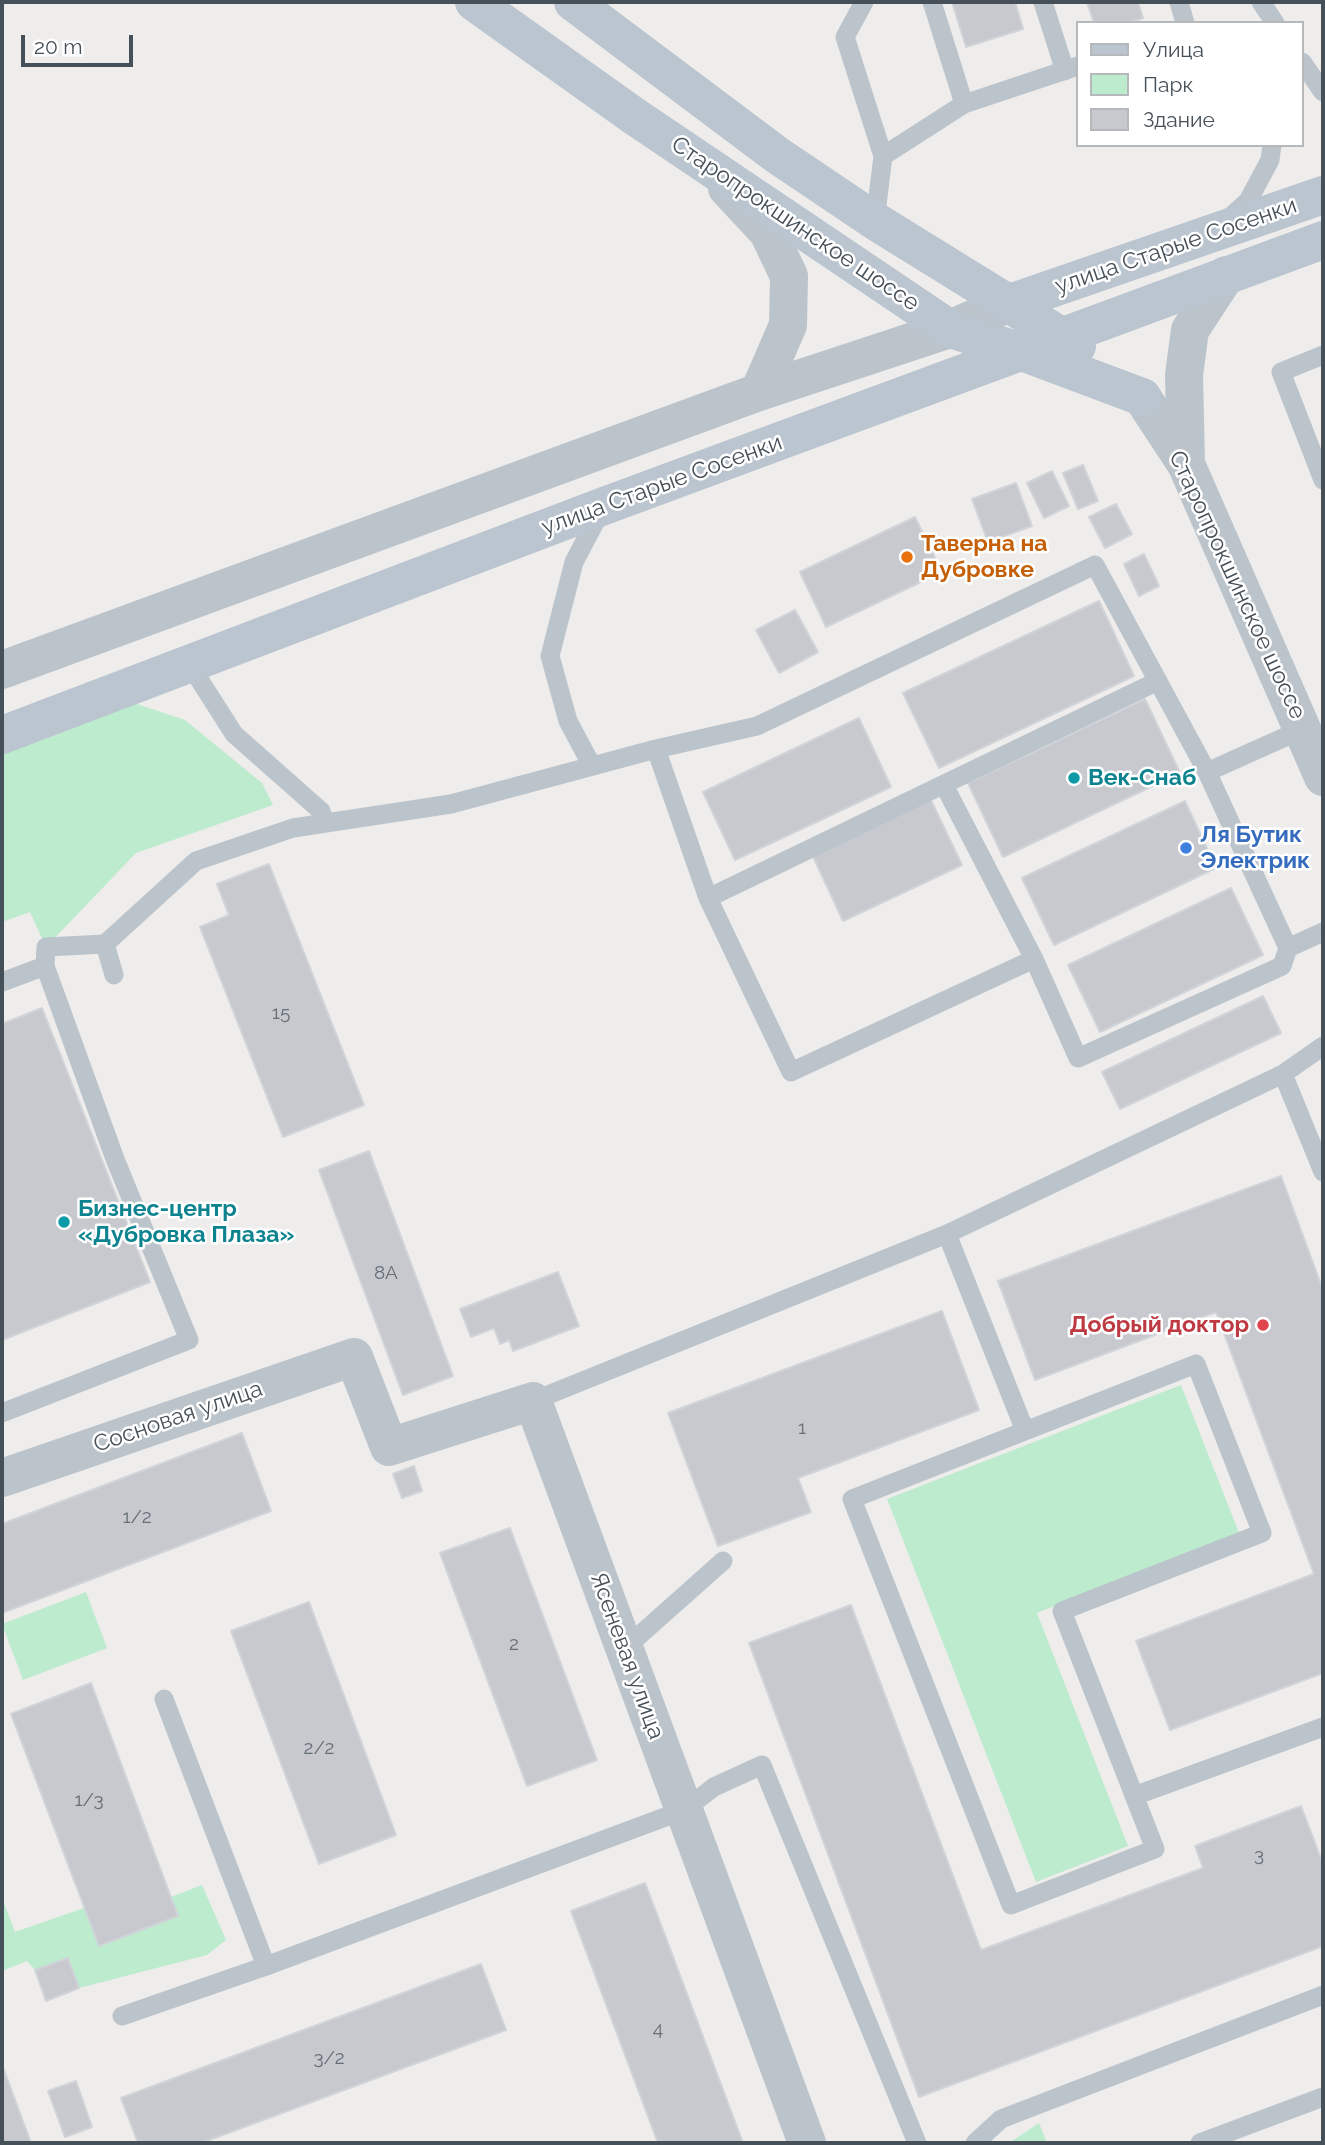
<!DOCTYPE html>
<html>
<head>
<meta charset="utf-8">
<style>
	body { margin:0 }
	#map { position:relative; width:1325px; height:2145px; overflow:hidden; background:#efecec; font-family:Raleway,sans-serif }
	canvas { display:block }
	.frame { position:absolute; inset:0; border:4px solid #465058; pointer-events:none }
	.legend { position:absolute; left:1076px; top:21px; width:228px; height:126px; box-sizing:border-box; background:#fff; border:2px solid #b5b9bc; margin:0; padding:9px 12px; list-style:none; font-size:21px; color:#465058 }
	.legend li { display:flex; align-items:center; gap:14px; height:35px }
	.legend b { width:35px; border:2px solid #b5b9bc }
	.scale { position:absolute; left:21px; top:35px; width:112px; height:32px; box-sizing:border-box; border:4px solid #465058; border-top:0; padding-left:9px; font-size:21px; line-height:24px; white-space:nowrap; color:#465058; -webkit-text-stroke:5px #fff; paint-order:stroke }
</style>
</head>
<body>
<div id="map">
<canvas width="1325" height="2145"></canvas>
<div class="frame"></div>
<ul class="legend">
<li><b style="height:9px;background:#bac5d0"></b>Улица</li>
<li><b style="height:19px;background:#bcebcd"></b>Парк</li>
<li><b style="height:19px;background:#c7c9cf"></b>Здание</li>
</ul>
<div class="scale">20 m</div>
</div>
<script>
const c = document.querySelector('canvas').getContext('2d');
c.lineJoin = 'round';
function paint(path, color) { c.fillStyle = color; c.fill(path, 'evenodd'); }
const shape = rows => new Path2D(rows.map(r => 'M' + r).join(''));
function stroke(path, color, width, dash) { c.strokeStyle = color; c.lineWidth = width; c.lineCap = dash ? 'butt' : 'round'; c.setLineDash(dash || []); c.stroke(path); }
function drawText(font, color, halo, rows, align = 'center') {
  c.font = font + ' Raleway,sans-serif'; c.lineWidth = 5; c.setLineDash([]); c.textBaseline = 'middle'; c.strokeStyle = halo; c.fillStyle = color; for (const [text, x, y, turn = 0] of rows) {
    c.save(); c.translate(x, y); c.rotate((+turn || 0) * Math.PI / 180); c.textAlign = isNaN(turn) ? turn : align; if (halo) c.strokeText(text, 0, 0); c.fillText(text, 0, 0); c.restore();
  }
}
const green = shape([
	[131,702,185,720,262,783,273,805,136,853,46,947,30,912,2,922,2,750],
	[1181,1385,1239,1533,1037,1613,1128,1846,1036,1882,887,1499],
	[86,1592,107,1648,23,1680,2,1624],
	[202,1885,226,1940,207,1955,79,1988,68,1958,35,1970,27,1961,2,1971,2,1898,15,1932,84,1908,99,1946,178,1916,171,1897],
	[1039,2123,1047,2143,1009,2143]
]);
const building = shape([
	[952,2,1015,2,1023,29,966,47,952,2],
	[1087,2,1138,2,1143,18,1128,23,1094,23,1087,2],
	[1083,465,1098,501,1078,509,1063,473,1083,465],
	[1052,471,1069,506,1044,518,1027,483,1052,471],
	[1016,483,1032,526,988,542,972,499,1016,483],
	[1116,504,1132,534,1105,548,1089,517,1116,504],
	[915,517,942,572,826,627,800,572,915,517],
	[1144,554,1159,586,1139,596,1124,564,1144,554],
	[1099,601,1134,676,939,768,903,693,1099,601],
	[795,610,818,652,779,673,756,630,795,610],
	[1145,699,1180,773,1003,857,968,783,1145,699],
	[859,718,891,787,735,860,703,792,859,718],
	[929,796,962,865,843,921,811,852,929,796],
	[1185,801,1216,868,1054,945,1022,878,1185,801],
	[269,864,364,1105,283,1137,200,927,229,915,217,884,269,864],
	[1231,888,1263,955,1100,1032,1068,965,1231,888],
	[1263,996,1281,1033,1120,1109,1102,1072,1263,996],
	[42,1008,150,1282,2,1340,2,1024,42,1008],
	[369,1151,453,1376,403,1395,319,1170,369,1151],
	[1281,1176,1323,1290,1323,1673,1170,1730,1136,1641,1314,1574,1216,1312,1035,1380,998,1281,1281,1176],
	[558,1272,579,1326,513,1351,509,1340,500,1344,494,1328,471,1337,460,1309,558,1272],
	[942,1311,979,1410,798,1478,811,1512,718,1546,668,1413,942,1311],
	[242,1433,271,1511,2,1613,2,1524,242,1433],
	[414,1466,422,1491,402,1498,393,1474,414,1466],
	[510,1528,597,1760,527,1786,440,1553,510,1528],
	[309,1602,396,1835,319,1864,231,1631,309,1602],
	[851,1605,981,1950,1203,1868,1195,1846,1301,1806,1323,1864,1323,1946,919,2097,749,1643,851,1605],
	[91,1683,178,1916,99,1946,11,1714,91,1683],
	[645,1883,666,1938,743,2143,658,2143,571,1911,645,1883],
	[68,1958,79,1988,46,2001,35,1970,68,1958],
	[481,1964,506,2030,201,2143,138,2143,121,2098,481,1964],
	[2,2065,7,2078,31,2143,2,2143,2,2065],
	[76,2081,92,2127,65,2137,48,2091,76,2081]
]);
const lane = shape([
	[864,2,845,37,883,156],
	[932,2,964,104],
	[1043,2,1065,71],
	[1179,2,1185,23],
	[1261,2,1275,23],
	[1302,62,1323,92],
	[1229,218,1248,201,1270,160,1272,145],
	[875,221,883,156,964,104,1078,66],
	[1323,355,1281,372,1323,480],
	[190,665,234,734,321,811,325,823],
	[656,749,708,898,791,1072,1034,959],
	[592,766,568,721,550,656,574,562,602,509],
	[1207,772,1303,729],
	[944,785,1034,959,1078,1058,1282,966,1288,948],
	[708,898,1158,681],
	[105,944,114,975],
	[2,982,45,966,46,947,105,944,196,861,293,828,451,804,656,749,757,726,1095,565,1207,772,1288,948,1323,932],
	[1283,1074,1323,1046],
	[947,1234,1025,1431,852,1499,1011,1905,1155,1849,1062,1611,1262,1533,1196,1364,1025,1431],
	[533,1401,947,1234,1283,1074,1323,1172],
	[2,1413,189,1340,115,1159,45,966],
	[624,1649,723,1561],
	[164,1699,266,1966],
	[1134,1796,1323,1727],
	[122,2016,266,1966,684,1810,714,1787,762,1765,917,2143],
	[975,2143,1001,2119,1323,1995],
	[1200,2143,1323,2097]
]);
const street = shape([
	[727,188,768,232,789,276,788,325,759,392],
	[1142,397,1186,464,1323,777],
	[1186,464,1184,375,1190,330,1226,275],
	[2,670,759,392,950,329,1007,304],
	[2,1478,354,1357,389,1447,533,1401,807,2143]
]);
const secondary = shape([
	[474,2,634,116,950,329,1022,352,1142,397],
	[573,2,777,155,875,221,1077,346],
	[1007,304,1323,195],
	[2,735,604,506,1323,240]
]);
const markers = [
	[907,557,7,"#e8710a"],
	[1074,778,7,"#0f9aa8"],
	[1186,848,7,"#3f7fe0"],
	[64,1222,7,"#0f9aa8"],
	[1263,1325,7,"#e0444e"]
];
const numberNames = [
	["15",281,1013],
	["8А",386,1273],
	["1",802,1428],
	["1/2",137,1517],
	["2",514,1644],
	["2/2",319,1748],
	["1/3",89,1800],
	["3",1259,1855],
	["4",658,2029],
	["3/2",329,2058]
];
const streetNames = [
	["Старопрокшинское шоссе",795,224,34],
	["улица Старые Сосенки",1176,246,-19],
	["улица Старые Сосенки",662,485,-20],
	["Старопрокшинское шоссе",1237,585,65],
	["Сосновая улица",178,1417,-19],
	["Ясеневая улица",627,1656,70]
];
const foodNames = [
	["Таверна на",921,544],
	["Дубровке",921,570]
];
const cultureNames = [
	["Век-Снаб",1088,778],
	["Бизнес-центр",78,1209],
	["«Дубровка Плаза»",78,1235]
];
const shopNames = [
	["Ля Бутик",1200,835],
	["Электрик",1200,861]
];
const healthNames = [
	["Добрый доктор",1249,1325]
];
paint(green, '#bcebcd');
paint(building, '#c7c9cf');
stroke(building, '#d0d3d8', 2);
stroke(lane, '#bbc4cb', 19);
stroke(street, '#bbc4cb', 38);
stroke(secondary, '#bac5d0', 38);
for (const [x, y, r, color] of markers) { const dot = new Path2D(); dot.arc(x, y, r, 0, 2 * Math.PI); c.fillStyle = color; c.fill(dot); stroke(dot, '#fff', 2.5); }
drawText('19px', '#666e76', null, numberNames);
drawText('23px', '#465058', '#fff', streetNames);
drawText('bold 23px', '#c56008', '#fff', foodNames, 'left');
drawText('bold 23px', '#0d838f', '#fff', cultureNames, 'left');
drawText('bold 23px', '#366cbe', '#fff', shopNames, 'left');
drawText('bold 23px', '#be3a42', '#fff', healthNames, 'right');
</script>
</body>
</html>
